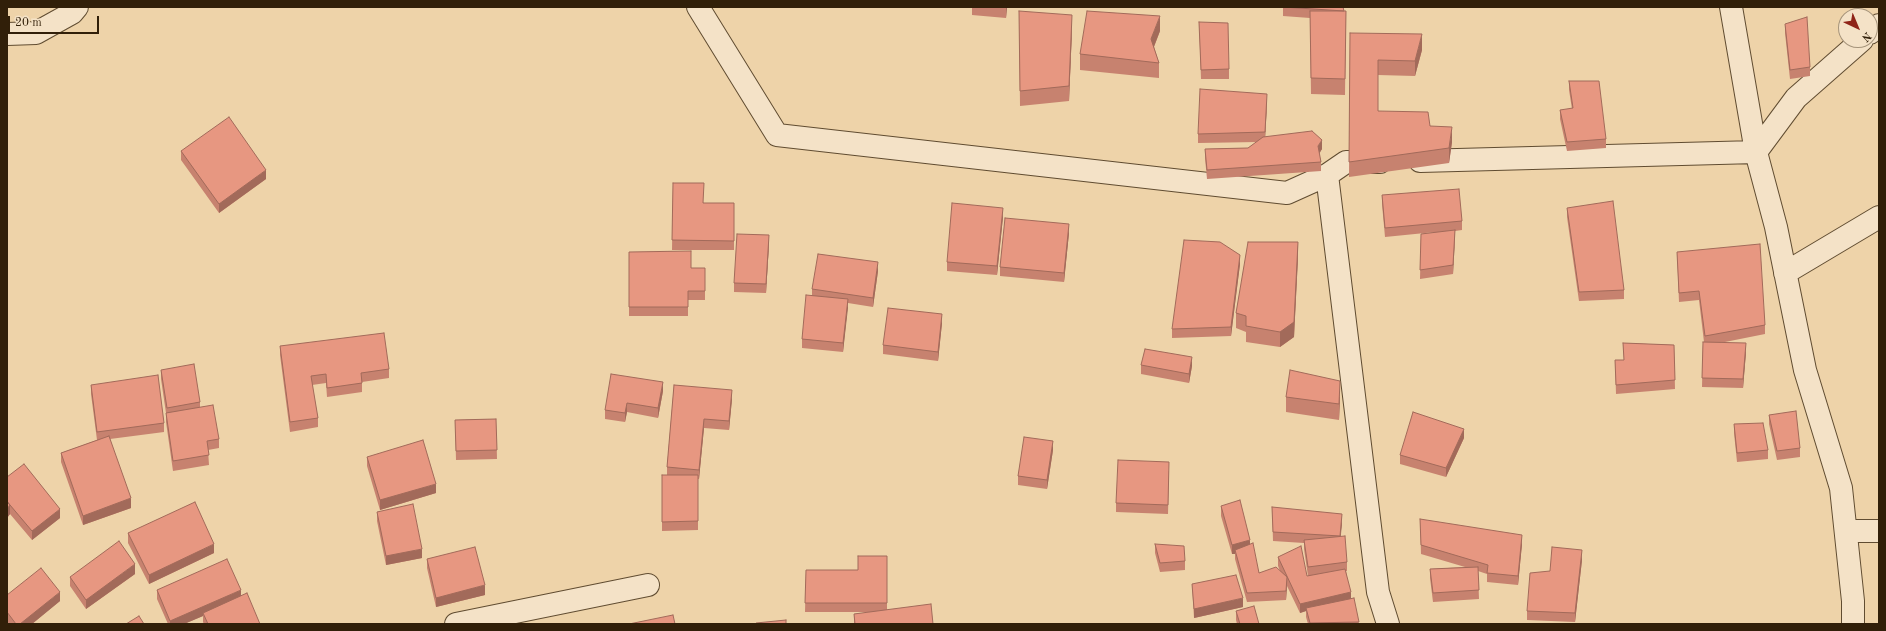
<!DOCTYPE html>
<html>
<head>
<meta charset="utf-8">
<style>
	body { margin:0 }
	#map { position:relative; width:1886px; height:631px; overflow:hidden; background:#eed3a9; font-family:"Old Standard TT",serif }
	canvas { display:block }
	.frame { position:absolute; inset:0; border:8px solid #311f09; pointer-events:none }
	.north { position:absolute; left:1838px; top:8px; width:40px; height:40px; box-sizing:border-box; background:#f4e2c7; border:1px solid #a6947b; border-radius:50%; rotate:136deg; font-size:11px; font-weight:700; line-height:16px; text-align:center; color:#311f09 }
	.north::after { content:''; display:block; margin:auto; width:14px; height:18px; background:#8f2418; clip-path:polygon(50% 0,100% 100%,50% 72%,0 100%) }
	.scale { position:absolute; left:8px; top:16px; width:91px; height:18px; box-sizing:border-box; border:2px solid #311f09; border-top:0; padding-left:5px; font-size:12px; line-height:14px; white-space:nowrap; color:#311f09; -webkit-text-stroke:3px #f4e2c7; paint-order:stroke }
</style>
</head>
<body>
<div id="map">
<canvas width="1886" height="631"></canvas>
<div class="frame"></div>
<div class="north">N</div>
<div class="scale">20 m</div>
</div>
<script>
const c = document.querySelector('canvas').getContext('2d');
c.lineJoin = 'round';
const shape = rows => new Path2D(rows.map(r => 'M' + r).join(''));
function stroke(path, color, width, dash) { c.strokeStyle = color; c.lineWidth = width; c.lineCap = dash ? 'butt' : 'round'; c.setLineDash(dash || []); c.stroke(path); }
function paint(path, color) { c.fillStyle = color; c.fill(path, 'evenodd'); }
const minor = shape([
	[698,7,777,135,1287,193,1327,175,1346,162,1380,162],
	[1731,7,1756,152,1776,227,1805,370,1841,488,1853,601,1853,624],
	[1870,33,1879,25],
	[7,34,36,33,72,13,77,7],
	[1420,161,1756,152,1796,98,1862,40],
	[1327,175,1378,592,1388,624],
	[1785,273,1879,217],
	[1846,531,1879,531],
	[456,624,648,585]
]);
const wall = shape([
	[972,7,1007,7,1006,18,972,15],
	[1283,7,1343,7,1344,11,1346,11,1345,95,1311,94,1310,18,1283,16],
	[1019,11,1072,30,1069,101,1020,106],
	[1199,22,1229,69,1229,79,1201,79],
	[1785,24,1810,67,1810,76,1790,79,1785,33],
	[1160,31,1154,47,1159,63,1159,78,1080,70,1080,54],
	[1350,33,1422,50,1415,76,1378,75,1378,111,1430,126,1452,142,1449,163,1349,177],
	[1569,81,1606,139,1606,148,1567,151,1560,119,1560,110,1572,109,1569,90],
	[1267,103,1265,137,1322,149,1319,153,1321,162,1321,171,1207,179,1205,158,1205,149,1248,148,1257,142,1198,143,1198,134],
	[181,151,266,179,219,213,181,160],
	[673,183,704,203,734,203,734,250,672,250],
	[1382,195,1462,221,1462,230,1455,231,1453,274,1420,279,1421,234,1435,232,1385,237,1382,204],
	[1567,208,1624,290,1624,299,1579,301,1567,217],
	[1003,217,997,275,947,271,947,262],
	[1069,233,1064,282,1000,276,1000,267],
	[769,244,766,293,734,292,734,283],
	[629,252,691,268,705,268,705,300,688,300,688,316,629,316],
	[1677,252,1765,325,1765,334,1720,343,1746,352,1743,388,1702,387,1703,342,1704,342,1699,300,1679,302],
	[1298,257,1294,337,1280,347,1246,342,1246,332,1236,328,1236,313],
	[1240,264,1231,336,1172,338,1172,329],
	[878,271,873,307,848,303,843,352,802,348,802,339,812,295,812,289],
	[942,323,938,361,883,354,883,345],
	[1623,343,1674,345,1675,389,1616,394,1615,360,1624,360],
	[280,346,389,369,389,378,362,382,362,392,327,397,326,383,312,385,318,418,318,427,290,432,280,355],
	[1141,365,1192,366,1189,383,1141,374],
	[161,370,200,402,200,407,219,439,219,448,208,450,209,465,173,471,166,422,166,413,161,379],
	[91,385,164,423,164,432,110,439,131,508,83,525,61,462,61,453,97,440,91,394],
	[674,385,732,399,729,430,704,428,699,479,698,479,698,530,662,531,662,475,667,475,667,467],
	[663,391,658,418,627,412,625,422,605,419,605,410],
	[1286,397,1340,397,1339,420,1286,412],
	[1769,415,1800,448,1800,457,1777,460,1769,424],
	[496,419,497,459,456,460,455,420],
	[1734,424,1768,450,1768,459,1737,462,1734,433],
	[1464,438,1446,477,1400,464,1400,455],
	[1053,450,1047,489,1018,485,1018,476],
	[367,457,436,493,380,510,367,466],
	[1169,471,1168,514,1116,512,1116,503],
	[7,477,60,518,32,540,10,514,7,518],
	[1221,506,1250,544,1259,573,1280,571,1278,566,1278,557,1307,576,1308,576,1304,549,1304,543,1273,541,1272,507,1342,523,1340,537,1347,562,1347,571,1346,571,1351,599,1359,624,1308,624,1306,617,1306,611,1300,613,1287,586,1286,600,1247,602,1235,559,1235,554,1232,554,1221,516],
	[377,512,422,558,386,565,377,521],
	[1420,519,1522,544,1518,585,1487,582,1487,574,1478,571,1479,599,1433,602,1430,578,1430,569,1465,567,1421,554],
	[128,533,214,553,149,584,128,543],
	[1155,544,1185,561,1185,570,1160,572,1155,553],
	[887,556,887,610,933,624,854,624,854,614,871,612,805,612,806,570,858,570],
	[427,559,485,595,436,607,427,568],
	[1582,560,1575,622,1527,620,1527,611,1550,571],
	[135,574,86,609,70,586,70,577],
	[1192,584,1243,607,1194,618],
	[157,590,241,596,260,624,204,624,203,622,203,616,184,624,168,624,157,599],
	[7,595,60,601,32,624,9,624,7,621],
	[1236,611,1259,624,1237,624,1236,620]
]);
const shadedWall = shape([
	[1006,7,1007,7,1006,18],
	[1072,15,1072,30,1069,101,1069,86],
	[1160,16,1160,31,1151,54,1151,39],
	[1422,34,1422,50,1415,76,1415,61],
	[1267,94,1267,103,1265,141,1265,132],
	[1452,127,1452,142,1449,163,1449,148],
	[1322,140,1322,149,1318,156,1318,146],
	[266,170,266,179,219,213,219,204],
	[1003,208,1003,217,997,275,997,266],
	[1069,224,1069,233,1064,282,1064,273],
	[1455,230,1455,239,1453,274,1453,265],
	[769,235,769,244,766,293,766,284],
	[1298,242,1298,257,1294,337,1280,347,1280,332],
	[1240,255,1240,264,1231,336,1231,327],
	[878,262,878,271,873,307,873,298],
	[848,299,848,308,843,352,843,343],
	[942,314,942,323,938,361,938,352],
	[1746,343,1746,352,1743,388,1743,379],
	[1192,357,1192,366,1189,383,1189,374],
	[1340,381,1340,397,1339,420,1339,404],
	[663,382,663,391,658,418,658,408],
	[732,390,732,399,729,430,729,421],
	[627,403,627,412,625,422,625,413],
	[704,419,704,428,699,479,699,470],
	[1464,429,1464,438,1446,477,1446,468],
	[1053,441,1053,450,1047,489,1047,480],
	[436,484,436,493,380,510,380,500],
	[131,498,131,508,83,525,83,516],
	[10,505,10,514,7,518,7,509],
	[60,509,60,518,32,540,32,531],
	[1342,514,1342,523,1340,545,1340,536],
	[1522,535,1522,544,1518,585,1518,576],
	[1250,540,1250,549,1235,550,1235,554,1232,554,1232,545],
	[214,544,214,553,149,584,149,575],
	[422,549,422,558,386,565,386,556],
	[1582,550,1582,560,1575,622,1575,613],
	[135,564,135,574,86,609,86,600],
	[1287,577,1287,586,1286,600,1286,591],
	[485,585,485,595,436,607,436,598],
	[241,590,241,599,203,613,203,616,184,624,170,624,170,621],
	[60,592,60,601,32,624,20,624],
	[1351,592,1351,601,1306,608,1306,611,1300,613,1300,604],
	[1243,598,1243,607,1194,618,1194,609]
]);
const building = shape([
	[1283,7,1343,7,1344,11,1283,7],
	[1019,11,1072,15,1069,86,1020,91,1019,11],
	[1087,11,1160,16,1151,39,1159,63,1080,54,1087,11],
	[1310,11,1346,11,1345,79,1311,78,1310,11],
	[1807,17,1810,67,1790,70,1785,24,1807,17],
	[1199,22,1228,23,1229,69,1201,70,1199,22],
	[1350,33,1422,34,1415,61,1378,60,1378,111,1428,112,1430,126,1452,127,1449,148,1349,162,1350,33],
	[1569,81,1599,81,1606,139,1567,142,1560,110,1573,108,1569,81],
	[1200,89,1267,94,1265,132,1198,134,1200,89],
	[229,117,266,170,219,204,181,151,229,117],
	[1312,131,1322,140,1318,146,1321,162,1207,170,1205,149,1248,148,1263,137,1312,131],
	[673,183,704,183,703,203,734,203,734,241,672,240,673,183],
	[1459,189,1462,221,1385,228,1382,195,1459,189],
	[1613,201,1624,290,1579,292,1567,208,1613,201],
	[952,203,1003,208,997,266,947,262,952,203],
	[1005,218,1069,224,1064,273,1000,267,1005,218],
	[1455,230,1453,265,1420,270,1421,234,1455,230],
	[737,234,769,235,766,284,734,283,737,234],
	[1184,240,1220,242,1240,255,1231,327,1172,329,1184,240],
	[1248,242,1298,242,1294,322,1280,332,1246,326,1246,316,1236,313,1248,242],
	[1760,244,1765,325,1705,336,1699,291,1679,293,1677,252,1760,244],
	[691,251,691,268,705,268,705,291,688,291,688,307,629,307,629,252,691,251],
	[818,254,878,262,873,298,812,289,818,254],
	[806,295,848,299,843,343,802,339,806,295],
	[888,308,942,314,938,352,883,345,888,308],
	[384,333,389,369,361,373,362,383,327,388,326,374,311,376,318,418,290,422,280,346,384,333],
	[1703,342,1746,343,1743,379,1702,378,1703,342],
	[1623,343,1674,345,1675,380,1616,385,1615,360,1624,360,1623,343],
	[1145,349,1192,357,1189,374,1141,365,1145,349],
	[194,364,200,402,167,408,161,370,194,364],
	[1290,370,1340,381,1339,404,1286,397,1290,370],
	[611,374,663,382,658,408,627,403,625,413,605,410,611,374],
	[158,375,164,423,97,432,91,385,158,375],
	[674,385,732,390,729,421,704,419,699,470,667,467,674,385],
	[213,405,219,439,207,441,209,455,173,461,166,413,213,405],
	[1796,411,1800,448,1777,451,1769,415,1796,411],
	[1413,412,1464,429,1446,468,1400,455,1413,412],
	[496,419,497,450,456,451,455,420,496,419],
	[1763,423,1768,450,1737,453,1734,424,1763,423],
	[109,436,131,498,83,516,61,453,109,436],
	[1024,437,1053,441,1047,480,1018,476,1024,437],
	[423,440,436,484,380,500,367,457,423,440],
	[1118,460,1169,462,1168,505,1116,503,1118,460],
	[24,464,60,509,32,531,10,505,7,509,7,502,10,505,7,501,7,477,24,464],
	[662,475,698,475,698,521,662,522,662,475],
	[1240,500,1250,540,1232,545,1221,506,1240,500],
	[195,502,214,544,149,575,128,533,195,502],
	[413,504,422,549,386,556,377,512,413,504],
	[1272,507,1342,514,1340,536,1273,532,1272,507],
	[1420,519,1522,535,1518,576,1487,573,1488,565,1421,545,1420,519],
	[1345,536,1347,562,1308,567,1304,540,1345,536],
	[119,541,135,564,86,600,70,577,119,541],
	[1253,543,1259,573,1276,567,1287,577,1286,591,1247,593,1235,550,1253,543],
	[1155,544,1184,546,1185,561,1160,563,1155,544],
	[1301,546,1307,576,1345,569,1351,592,1300,604,1278,557,1301,546],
	[475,547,485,585,436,598,427,559,475,547],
	[1552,547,1582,550,1575,613,1527,611,1530,573,1550,571,1552,547],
	[858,556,887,556,887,603,805,603,806,570,858,570,858,556],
	[227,559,241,590,170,621,157,590,227,559],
	[1478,567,1479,590,1433,593,1430,569,1478,567],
	[41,568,60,592,20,624,16,624,7,612,7,595,41,568],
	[1236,575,1243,598,1194,609,1192,584,1236,575],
	[247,593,260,624,208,624,203,613,247,593],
	[1354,598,1359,622,1310,623,1306,608,1354,598],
	[931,604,933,624,855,624,854,614,931,604],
	[1254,606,1259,624,1240,624,1236,611,1254,606],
	[673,615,675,624,629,624,673,615],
	[139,616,144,624,126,624,139,616],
	[786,620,786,624,756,624,756,623,786,620]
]);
stroke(minor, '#604c31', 24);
stroke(minor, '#f4e2c7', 22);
paint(wall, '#c7826f');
paint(shadedWall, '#a26a5a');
paint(building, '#e79781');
stroke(building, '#a26a5a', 1);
</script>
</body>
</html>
